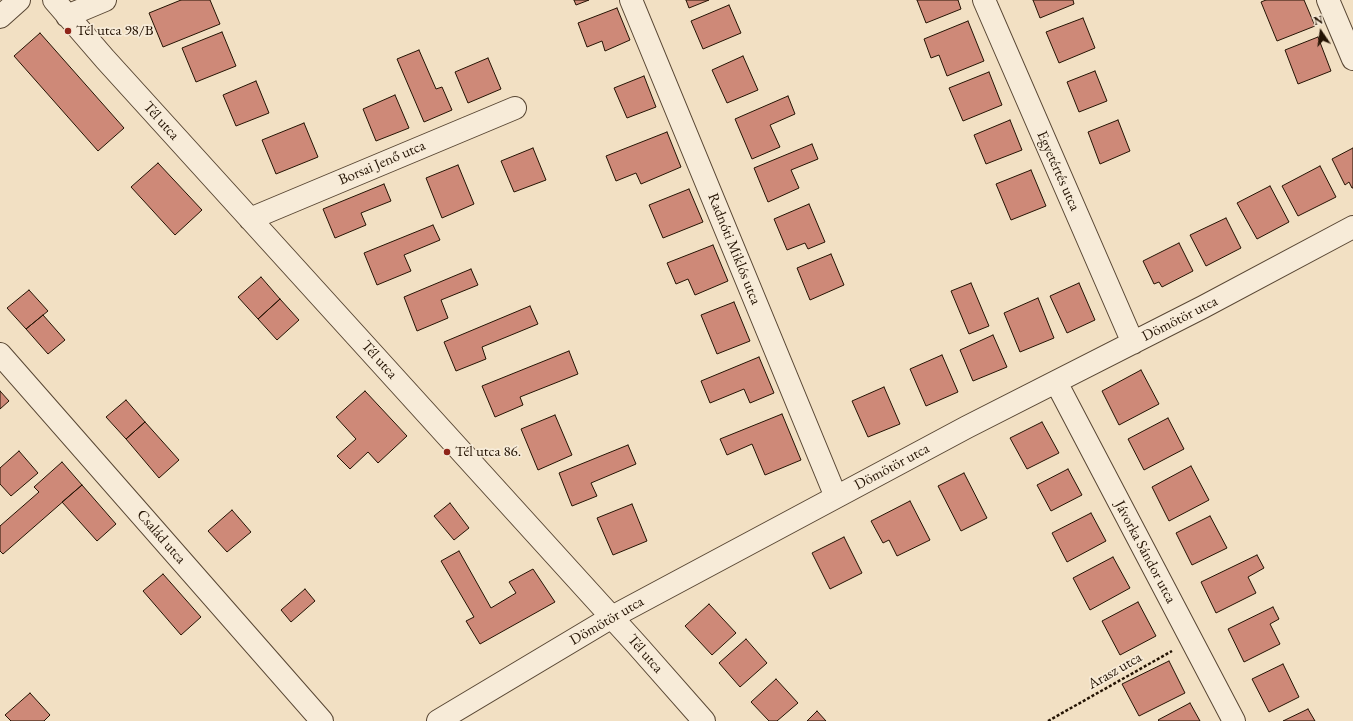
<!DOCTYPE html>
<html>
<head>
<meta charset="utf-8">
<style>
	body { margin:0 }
	#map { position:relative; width:1353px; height:721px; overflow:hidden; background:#f2e0c3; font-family:"EB Garamond",serif }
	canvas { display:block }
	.north { position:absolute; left:1301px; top:12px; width:40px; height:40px; -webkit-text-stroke:3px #f7ebd8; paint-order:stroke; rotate:347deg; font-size:11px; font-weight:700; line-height:16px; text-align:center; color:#241303 }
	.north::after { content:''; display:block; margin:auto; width:14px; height:18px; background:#241303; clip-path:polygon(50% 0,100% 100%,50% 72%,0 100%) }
</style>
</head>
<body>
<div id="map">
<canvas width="1353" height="721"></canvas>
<div class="north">N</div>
</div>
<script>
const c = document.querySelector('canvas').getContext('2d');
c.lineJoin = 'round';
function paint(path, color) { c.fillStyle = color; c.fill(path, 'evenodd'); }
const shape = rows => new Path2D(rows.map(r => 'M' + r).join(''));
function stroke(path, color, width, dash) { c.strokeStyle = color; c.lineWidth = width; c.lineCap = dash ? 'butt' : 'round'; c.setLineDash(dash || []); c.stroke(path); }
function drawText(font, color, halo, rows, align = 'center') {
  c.font = font + ' "EB Garamond",serif'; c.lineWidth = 3.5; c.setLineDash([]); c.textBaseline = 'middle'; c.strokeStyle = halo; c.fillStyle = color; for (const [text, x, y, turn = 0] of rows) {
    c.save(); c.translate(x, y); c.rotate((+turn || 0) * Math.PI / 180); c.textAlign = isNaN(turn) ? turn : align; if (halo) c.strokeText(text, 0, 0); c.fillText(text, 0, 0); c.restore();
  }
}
const building = shape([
	[181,0,210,0,220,24,163,47,149,13,181,0],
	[574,0,589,0,576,5,574,0],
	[686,0,709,0,689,8,686,0],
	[917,0,958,0,961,9,926,23,917,0],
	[1033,0,1073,0,1074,4,1040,18,1033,0],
	[1266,0,1304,0,1315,26,1277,41,1261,2,1266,0],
	[729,5,741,33,703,49,691,21,729,5],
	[617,8,630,40,605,51,602,41,587,47,578,23,617,8],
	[1083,18,1095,48,1059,63,1046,32,1083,18],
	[968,21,984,61,947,76,939,55,931,58,924,39,968,21],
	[222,32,236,66,196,82,182,48,222,32],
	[40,33,124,128,98,151,14,56,40,33],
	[1318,37,1331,71,1298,84,1285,50,1318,37],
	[419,50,436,89,442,87,452,110,424,122,397,59,419,50],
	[743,56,758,90,727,103,712,70,743,56],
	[488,58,501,89,468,103,455,72,488,58],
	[1095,71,1107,101,1079,112,1067,82,1095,71],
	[989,72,1002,105,963,121,949,88,989,72],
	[644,76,656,107,627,118,614,88,644,76],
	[256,81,269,113,236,126,223,95,256,81],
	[395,95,409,128,376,141,363,109,395,95],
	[788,96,795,114,770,125,780,147,752,159,735,119,788,96],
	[1010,120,1022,150,986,164,974,135,1010,120],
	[1118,120,1130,151,1100,164,1088,132,1118,120],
	[304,123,318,157,276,174,262,140,304,123],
	[667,132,681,167,641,184,636,173,616,181,606,156,667,132],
	[812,144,818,159,791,170,799,188,768,202,754,168,812,144],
	[533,148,546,180,514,192,501,161,533,148],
	[1353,148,1353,188,1352,188,1349,182,1345,185,1332,159,1353,148],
	[158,163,202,210,175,235,131,187,158,163],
	[458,165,474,204,442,218,426,178,458,165],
	[1320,166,1336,197,1298,216,1282,186,1320,166],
	[1031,170,1046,206,1011,220,996,184,1031,170],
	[384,184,391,201,361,213,366,225,335,238,323,209,384,184],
	[1270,186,1289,222,1257,239,1237,203,1270,186],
	[689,189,703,222,663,238,649,205,689,189],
	[809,204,825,242,808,249,805,243,787,250,774,219,809,204],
	[1226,218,1241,248,1206,266,1190,235,1226,218],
	[433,225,440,240,404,255,411,271,377,285,364,253,433,225],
	[1179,243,1193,271,1162,287,1159,282,1154,284,1143,261,1179,243],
	[713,245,728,281,695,295,688,279,676,284,667,263,713,245],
	[831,254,844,285,810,300,797,268,831,254],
	[471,269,478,285,441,300,448,318,417,331,404,297,471,269],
	[261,277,280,299,258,319,238,297,261,277],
	[971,283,989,326,969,334,951,291,971,283],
	[1079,283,1095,320,1067,333,1050,296,1079,283],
	[29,290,48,311,26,329,7,308,29,290],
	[1038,298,1054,338,1020,352,1004,313,1038,298],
	[280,299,299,320,277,340,258,319,280,299],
	[734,302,750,341,717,354,701,315,734,302],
	[530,306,538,324,482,347,486,359,456,371,444,342,530,306],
	[43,315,65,340,48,354,26,329,43,315],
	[993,335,1007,367,973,381,960,350,993,335],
	[569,351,578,374,520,397,523,405,495,417,482,386,569,351],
	[942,355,958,392,926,406,910,369,942,355],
	[759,357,774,393,750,403,744,389,710,403,701,381,759,357],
	[1141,370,1159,404,1119,425,1102,391,1141,370],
	[884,387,900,424,868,437,852,401,884,387],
	[0,391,9,401,0,409,0,391],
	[365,391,407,436,378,463,368,452,350,469,337,456,356,439,336,417,365,391],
	[126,400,145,422,126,439,106,417,126,400],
	[782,414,801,460,765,475,752,444,727,455,720,439,782,414],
	[555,415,572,455,538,470,521,429,555,415],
	[1168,418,1184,449,1144,470,1128,439,1168,418],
	[145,422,179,460,159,478,126,439,145,422],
	[1042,422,1059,453,1027,469,1010,438,1042,422],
	[628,445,636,464,591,483,597,496,572,506,559,473,628,445],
	[19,451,38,473,11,496,0,484,0,468,19,451],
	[62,462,82,485,3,554,0,551,0,526,39,492,34,487,62,462],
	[1191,466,1209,500,1169,521,1152,487,1191,466],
	[1068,469,1082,495,1051,511,1037,485,1068,469],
	[964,473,987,518,961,531,938,486,964,473],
	[82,485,116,524,97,541,62,502,82,485],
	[910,501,930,540,897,556,889,540,883,543,871,521,910,501],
	[450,503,469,528,454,540,434,516,450,503],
	[632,504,647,541,613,555,597,518,632,504],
	[232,510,251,532,227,552,208,531,232,510],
	[1091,513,1106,541,1067,562,1052,533,1091,513],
	[1210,516,1227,548,1192,565,1176,533,1210,516],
	[844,537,862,573,830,589,812,553,844,537],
	[459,551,491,608,516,593,509,582,533,569,555,602,480,644,466,621,474,617,441,561,459,551],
	[1257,555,1264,568,1248,577,1256,593,1216,613,1201,582,1257,555],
	[1113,557,1130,588,1090,610,1073,578,1113,557],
	[163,574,201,617,181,635,143,591,163,574],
	[305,589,315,601,291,622,281,610,305,589],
	[1138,602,1156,636,1120,655,1102,621,1138,602],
	[709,604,736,633,712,655,685,626,709,604],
	[1273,607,1279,619,1270,624,1280,644,1244,662,1228,629,1273,607],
	[746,639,767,663,740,687,719,663,746,639],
	[1169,661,1185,693,1139,716,1122,684,1169,661],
	[1283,664,1299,697,1269,712,1252,679,1283,664],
	[776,679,798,703,777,721,769,721,751,702,776,679],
	[30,693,50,715,44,721,11,721,5,715,30,693],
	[1190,703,1200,721,1159,721,1158,720,1190,703],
	[1308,709,1315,721,1283,721,1308,709],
	[817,711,826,721,807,721,817,711]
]);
const path = shape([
	[1048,721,1172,651]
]);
const street = shape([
	[54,0,105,59,637,645,704,721],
	[631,0,836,497],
	[984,0,1133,343],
	[1328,0,1353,59],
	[67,16,105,0],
	[0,17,19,0],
	[250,219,515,108],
	[0,354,322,721],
	[1056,382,1234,721],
	[438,721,612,617,967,427,1203,307,1353,227]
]);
const markers = [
	[68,31,4,"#8f2418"],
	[447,452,4,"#8f2418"]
];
const poiNames = [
	["Tél utca 98/B",76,31],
	["Tél utca 86.",455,452]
];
const streetNames = [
	["Tél utca",161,121,48],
	["Borsai Jenő utca",382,163,-23],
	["Egyetértés utca",1058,171,66],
	["Radnóti Miklós utca",734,249,68],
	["Dömötör utca",1180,319,-27],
	["Tél utca",379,360,48],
	["Dömötör utca",892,467,-28],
	["Család utca",161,537,49],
	["Jávorka Sándor utca",1145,552,62],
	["Dömötör utca",607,621,-30],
	["Tél utca",645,654,49],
	["Arasz utca",1115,671,-30]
];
paint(building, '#ce8978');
stroke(building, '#241303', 1);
stroke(street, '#584633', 24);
stroke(path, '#241303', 2.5, [3, 2]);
stroke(street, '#f7ebd8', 22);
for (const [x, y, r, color] of markers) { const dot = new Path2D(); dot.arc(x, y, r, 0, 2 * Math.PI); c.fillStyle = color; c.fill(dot); stroke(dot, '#f7ebd8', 1.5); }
drawText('15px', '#241303', '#f7ebd8', poiNames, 'left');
drawText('15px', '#241303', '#f7ebd8', streetNames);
</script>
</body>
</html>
